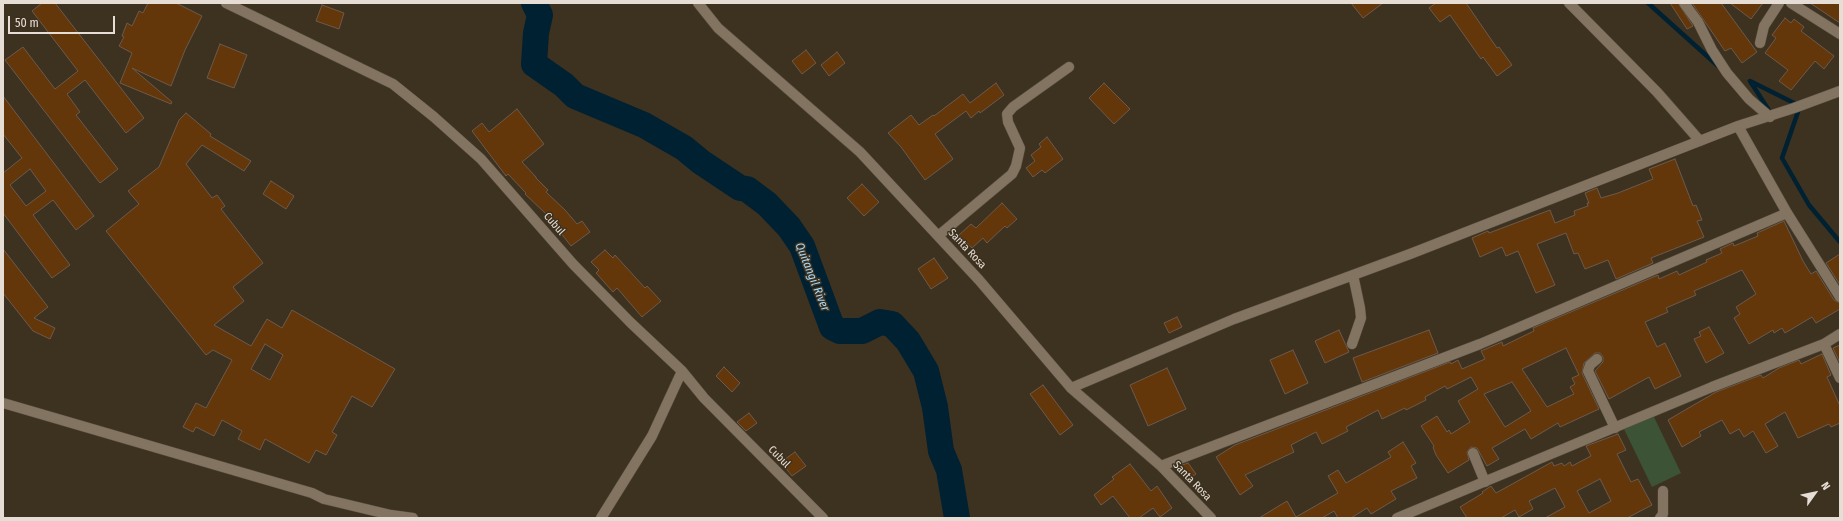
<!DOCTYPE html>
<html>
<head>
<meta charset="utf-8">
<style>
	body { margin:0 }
	#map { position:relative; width:1843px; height:521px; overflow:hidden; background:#3d3120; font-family:"Fira Sans Condensed",sans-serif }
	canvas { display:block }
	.frame { position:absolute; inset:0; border:4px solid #e6ded4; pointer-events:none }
	.north { position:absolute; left:1795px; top:473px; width:40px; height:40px; -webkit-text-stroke:3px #3d3120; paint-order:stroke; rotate:57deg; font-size:11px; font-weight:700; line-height:16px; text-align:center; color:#e6ded4 }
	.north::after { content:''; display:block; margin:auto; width:14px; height:18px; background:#e6ded4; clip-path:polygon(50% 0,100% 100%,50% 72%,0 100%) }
	.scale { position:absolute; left:8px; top:16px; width:107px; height:18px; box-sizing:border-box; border:2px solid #e6ded4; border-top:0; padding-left:5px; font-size:12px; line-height:14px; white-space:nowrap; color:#e6ded4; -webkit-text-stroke:3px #3d3120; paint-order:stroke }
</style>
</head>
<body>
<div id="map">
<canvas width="1843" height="521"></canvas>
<div class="frame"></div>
<div class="north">N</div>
<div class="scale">50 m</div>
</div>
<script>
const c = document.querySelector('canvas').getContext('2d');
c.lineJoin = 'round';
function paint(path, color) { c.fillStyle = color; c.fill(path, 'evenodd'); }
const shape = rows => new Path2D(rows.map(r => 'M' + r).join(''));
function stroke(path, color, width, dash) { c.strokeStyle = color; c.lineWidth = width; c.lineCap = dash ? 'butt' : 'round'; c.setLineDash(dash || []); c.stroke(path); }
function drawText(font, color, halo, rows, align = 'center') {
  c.font = font + ' "Fira Sans Condensed",sans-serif'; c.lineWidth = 3; c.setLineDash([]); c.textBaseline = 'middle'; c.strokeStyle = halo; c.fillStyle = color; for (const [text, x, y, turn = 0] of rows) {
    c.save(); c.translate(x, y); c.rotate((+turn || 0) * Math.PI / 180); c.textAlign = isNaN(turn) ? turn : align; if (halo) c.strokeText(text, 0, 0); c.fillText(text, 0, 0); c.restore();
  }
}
const green = shape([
	[1653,415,1681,473,1652,487,1624,429]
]);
const stream = shape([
	[1648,3,1718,66],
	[1770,112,1750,81,1800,106,1782,158,1809,205,1840,242]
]);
const river = shape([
	[534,3,540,15,536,33,534,64,564,85,575,96,644,125,684,148,701,162,740,188,747,189,767,204,789,227,802,246,832,327,840,331,862,331,880,322,892,324,908,341,926,371,935,407,941,451,949,470,957,518]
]);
const building = shape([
	[42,3,55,3,144,118,126,133,85,80,67,94,80,112,76,115,118,169,100,183,5,60,23,47,55,89,78,71,32,11,42,3],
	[148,3,176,3,202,16,185,50,171,86,132,68,172,102,171,104,120,83,132,53,119,46,124,37,122,36,127,23,132,26,139,11,143,13,148,3],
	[1351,3,1383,3,1363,18,1351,3],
	[1436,3,1466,3,1497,48,1499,47,1512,65,1497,76,1483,57,1481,59,1450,15,1440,22,1429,8,1436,3],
	[1670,3,1678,3,1693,26,1687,29,1670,3],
	[1692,3,1721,3,1757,52,1742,63,1731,48,1725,51,1692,3],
	[1730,3,1763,3,1751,19,1730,3],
	[1810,3,1840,3,1840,23,1810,3],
	[322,5,344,13,339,29,316,21,322,5],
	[1785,18,1791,23,1794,19,1804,27,1801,31,1834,56,1824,69,1815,61,1791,90,1779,81,1788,70,1765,53,1776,38,1772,35,1785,18],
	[220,44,247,55,234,88,207,78,220,44],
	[806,50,816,63,802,74,792,61,806,50],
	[837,52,845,63,829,76,821,65,837,52],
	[996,83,1004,95,980,113,979,111,971,118,966,111,935,134,953,159,925,180,901,147,888,133,911,115,919,125,933,115,934,116,963,94,970,103,996,83],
	[1104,83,1130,109,1114,124,1089,98,1104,83],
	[3,96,94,216,76,230,53,200,33,215,70,265,52,278,3,213,3,173,22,158,3,134,3,96],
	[30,169,46,191,26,206,10,185,30,169],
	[517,109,544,144,522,162,536,177,536,178,548,190,546,192,565,210,577,224,582,221,590,232,571,246,545,213,525,194,526,193,508,174,506,176,472,131,482,123,489,132,517,109],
	[186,113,211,134,210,136,251,161,244,171,202,145,186,164,212,198,217,195,225,206,221,209,263,263,233,287,244,301,214,325,251,346,267,319,282,328,292,310,395,369,372,407,352,396,332,432,337,435,326,455,316,450,309,463,265,439,260,450,238,439,242,431,222,420,214,436,196,427,193,432,183,427,196,403,206,408,232,360,213,350,206,355,106,231,139,204,128,191,159,167,179,120,186,113],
	[265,344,283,355,270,380,251,369,265,344],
	[1047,137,1063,159,1045,173,1042,170,1033,177,1026,168,1035,161,1031,155,1041,147,1039,144,1047,137],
	[1675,159,1693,206,1696,205,1702,220,1697,221,1704,237,1651,258,1653,263,1616,279,1608,260,1585,269,1578,253,1574,254,1566,233,1537,244,1555,285,1536,293,1518,251,1506,256,1502,247,1480,257,1472,238,1488,231,1489,233,1550,210,1555,223,1575,215,1574,211,1588,206,1587,203,1589,203,1585,193,1597,188,1601,198,1618,193,1653,179,1649,169,1675,159],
	[271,181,294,196,286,209,263,194,271,181],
	[862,184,879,202,864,216,847,198,862,184],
	[1002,203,1017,219,1007,228,1005,226,987,243,983,238,972,248,959,235,971,224,976,228,1002,203],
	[1784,221,1803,261,1811,274,1816,271,1834,300,1840,303,1840,309,1816,323,1812,317,1785,333,1782,328,1774,333,1773,330,1749,344,1734,318,1740,314,1736,307,1756,294,1742,270,1715,282,1694,291,1696,295,1666,308,1668,312,1645,322,1657,347,1665,343,1681,376,1655,389,1649,377,1609,399,1595,371,1603,362,1603,357,1600,353,1595,353,1584,363,1582,373,1599,409,1560,427,1558,423,1531,439,1525,429,1492,448,1499,459,1487,466,1477,448,1471,447,1467,452,1469,460,1448,473,1436,455,1433,447,1434,446,1421,426,1437,416,1447,432,1449,430,1451,434,1470,422,1458,401,1478,389,1471,377,1447,389,1445,386,1425,397,1426,400,1406,410,1405,408,1382,419,1378,410,1346,427,1348,431,1322,444,1316,432,1291,445,1294,452,1245,475,1253,486,1240,495,1216,457,1235,445,1450,362,1451,364,1458,360,1462,369,1485,359,1481,351,1502,342,1503,346,1534,331,1533,328,1658,275,1659,279,1677,271,1679,275,1707,262,1706,260,1722,253,1720,249,1733,243,1734,246,1758,236,1757,233,1784,221],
	[1566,348,1579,375,1572,378,1575,384,1570,387,1574,394,1547,407,1522,369,1566,348],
	[1512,382,1531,411,1505,427,1484,394,1512,382],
	[3,249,48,307,34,318,55,328,50,339,33,331,3,293,3,249],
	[605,250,613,258,615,255,645,288,647,286,661,301,642,317,617,288,613,292,596,273,599,270,591,262,605,250],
	[1840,254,1840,285,1826,263,1840,254],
	[934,258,948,278,931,289,918,269,934,258],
	[1177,317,1182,327,1169,333,1164,323,1177,317],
	[1709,327,1724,353,1706,363,1694,339,1701,336,1699,332,1709,327],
	[1339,330,1349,352,1325,363,1315,341,1339,330],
	[1429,330,1438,353,1362,382,1353,358,1429,330],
	[1840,345,1840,363,1833,348,1840,345],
	[1293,350,1308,383,1285,394,1270,360,1293,350],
	[1822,354,1831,375,1827,377,1840,406,1840,423,1831,427,1829,424,1798,438,1785,412,1765,424,1778,446,1766,453,1753,431,1744,437,1739,429,1730,434,1722,420,1699,432,1701,436,1682,447,1668,420,1716,392,1761,375,1763,378,1779,368,1799,360,1801,364,1822,354],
	[724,367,740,383,732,392,716,376,724,367],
	[1167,368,1186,409,1148,426,1130,385,1167,368],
	[1043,385,1073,425,1060,435,1030,394,1043,385],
	[749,413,757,423,746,431,737,422,749,413],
	[1618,434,1626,450,1617,454,1631,482,1638,479,1652,505,1627,518,1545,518,1565,507,1555,488,1529,501,1533,509,1519,517,1515,510,1501,518,1467,518,1460,507,1483,493,1482,492,1491,486,1496,493,1552,462,1554,466,1562,463,1564,466,1570,462,1572,466,1591,456,1586,446,1618,434],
	[1600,479,1611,501,1589,513,1577,491,1600,479],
	[1403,442,1416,463,1411,466,1417,478,1391,491,1396,499,1371,514,1367,508,1351,518,1338,518,1334,511,1322,518,1259,518,1287,501,1296,517,1338,493,1328,476,1338,470,1346,483,1391,457,1388,452,1403,442],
	[795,452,806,466,792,476,781,462,795,452],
	[1188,463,1196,474,1186,481,1177,467,1188,463],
	[1130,464,1151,491,1157,486,1172,508,1160,517,1153,508,1139,518,1130,518,1113,496,1101,505,1094,495,1114,479,1112,477,1130,464]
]);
const minor = shape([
	[226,3,393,84,434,117,481,159,573,264,631,323,682,371,704,398,823,518],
	[698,3,718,28,860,152,979,280,1071,388,1161,466,1211,518],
	[1569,3,1657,92,1700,141],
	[1684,3,1698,22,1712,50,1727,73,1749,99,1770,117],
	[1791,3,1840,34],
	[1760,43,1764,26,1779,3],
	[1738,126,1787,213,1840,297],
	[938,236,1012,174,1016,166,1020,148,1008,122,1007,114,1013,107,1069,67],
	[1352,344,1361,318,1360,308,1353,275],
	[1824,344,1840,378],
	[1597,359,1590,365,1588,371,1615,428],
	[1071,388,1234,319,1410,254,1738,126,1794,108,1840,91],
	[3,403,312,493,324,499,391,515,413,518],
	[1473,453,1485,482],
	[1161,466,1480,344,1787,213],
	[601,518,652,436,682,371],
	[1397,518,1712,387,1824,344,1840,334],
	[1660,518,1663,514,1663,491]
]);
const streetNames = [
	["Cubul",554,224,49],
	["Santa Rosa",967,249,47],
	["Cubul",779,457,45],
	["Santa Rosa",1192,481,46]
];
const waterNames = [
	["Quitangil River",812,277,68]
];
paint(green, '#3c5435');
stroke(stream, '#002132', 4.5);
stroke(river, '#002132', 26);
paint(building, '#63370a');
stroke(building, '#6d5a4c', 1);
stroke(minor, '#564c3d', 11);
stroke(minor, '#827461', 10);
drawText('11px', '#e6ded4', '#3d3120', streetNames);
drawText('italic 12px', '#a8daf9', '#3d3120', waterNames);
</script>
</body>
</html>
